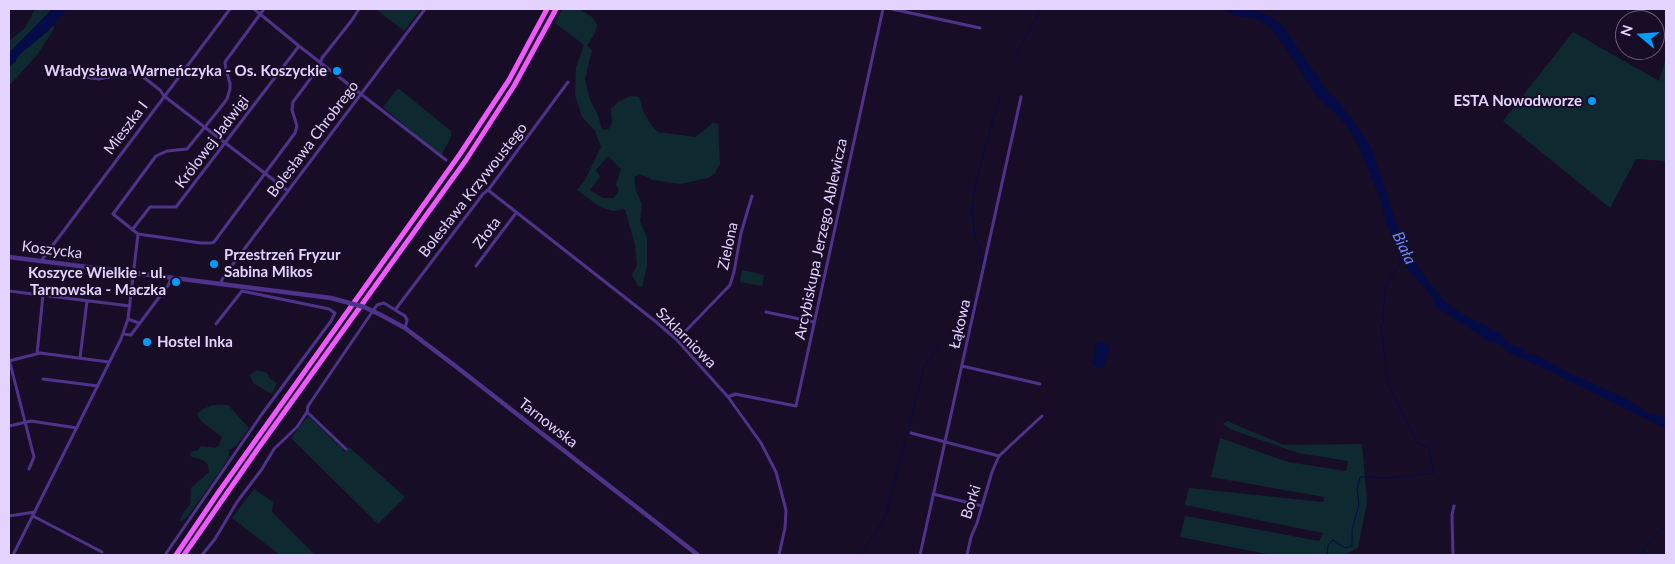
<!DOCTYPE html>
<html>
<head>
<meta charset="utf-8">
<style>
	body { margin:0 }
	#map { position:relative; width:1675px; height:564px; overflow:hidden; background:#180d26; font-family:Lato,sans-serif }
	canvas { display:block }
	.frame { position:absolute; inset:0; border:10px solid #e4d2ff; pointer-events:none }
	.north { position:absolute; left:1615px; top:10px; width:50px; height:50px; box-sizing:border-box; background:#180d26; border:1px solid #6a5c7d; border-radius:50%; rotate:288deg; font-size:14px; font-weight:700; line-height:20px; text-align:center; color:#e4d2ff }
	.north::after { content:''; display:block; margin:auto; width:18px; height:22px; background:#009cfd; clip-path:polygon(50% 0,100% 100%,50% 72%,0 100%) }
</style>
</head>
<body>
<div id="map">
<canvas width="1675" height="564"></canvas>
<div class="frame"></div>
<div class="north">N</div>
</div>
<script>
const c = document.querySelector('canvas').getContext('2d');
c.lineJoin = 'round';
function paint(path, color) { c.fillStyle = color; c.fill(path, 'evenodd'); }
const shape = rows => new Path2D(rows.map(r => 'M' + r).join(''));
function stroke(path, color, width, dash) { c.strokeStyle = color; c.lineWidth = width; c.lineCap = dash ? 'butt' : 'round'; c.setLineDash(dash || []); c.stroke(path); }
function drawText(font, color, halo, rows, align = 'center') {
  c.font = font + ' Lato,sans-serif'; c.lineWidth = 4; c.setLineDash([]); c.textBaseline = 'middle'; c.strokeStyle = halo; c.fillStyle = color; for (const [text, x, y, turn = 0] of rows) {
    c.save(); c.translate(x, y); c.rotate((+turn || 0) * Math.PI / 180); c.textAlign = isNaN(turn) ? turn : align; if (halo) c.strokeText(text, 0, 0); c.fillText(text, 0, 0); c.restore();
  }
}
const green = shape([
	[35,9,52,9,9,53,9,41,25,28],
	[376,9,421,9,404,31],
	[562,9,579,9,592,17,597,25,595,33,587,46,592,50,585,79,590,100,597,113,602,129,608,130,612,122,611,109,618,102,630,96,639,97,644,113,652,126,658,132,695,137,713,123,718,124,720,164,715,173,708,178,680,184,653,180,640,174,634,177,636,191,642,204,640,221,647,238,647,266,642,287,638,286,632,275,637,265,635,245,625,209,613,211,600,207,577,190,585,180,601,147,595,131,582,117,575,95,576,67,584,45,555,23],
	[608,156,621,169,616,185,619,190,614,198,603,198,590,190,600,177,596,170],
	[53,25,54,29,37,55,9,86,9,66,15,62,19,55,48,31],
	[1573,32,1659,81,1666,58,1666,161,1636,159,1610,208,1503,121],
	[398,88,451,131,451,137,441,156,383,107],
	[742,270,764,275,762,286,740,282],
	[257,370,267,373,270,379,277,383,272,394,253,383,250,375],
	[213,405,228,405,249,428,236,446,229,450,229,457,223,467,188,516,181,522,180,520,184,512,190,505,191,488,209,472,208,465,203,460,190,456,191,452,198,450,201,446,215,448,219,445,222,437,201,421,197,414,203,409],
	[308,416,343,449,344,452,349,447,405,497,378,524,291,438],
	[1227,421,1284,445,1362,444,1367,502,1358,548,1344,555,1272,555,1180,537,1185,516,1319,541,1323,533,1185,505,1189,488,1323,502,1324,497,1211,477,1220,438,1288,462,1346,471,1348,461,1298,453,1230,429,1223,424],
	[254,489,273,502,272,512,315,555,280,555,232,518]
]);
const water = shape([
	[52,9,67,9,48,31,19,55,15,62,9,66,9,53],
	[1222,9,1238,10,1250,9,1269,16,1284,27,1323,85,1342,106,1366,139,1372,150,1400,234,1410,254,1427,280,1445,302,1462,314,1500,333,1507,342,1517,347,1521,347,1525,350,1524,354,1529,353,1540,357,1571,374,1623,397,1648,413,1661,416,1666,420,1666,429,1545,369,1509,353,1499,344,1486,340,1477,333,1436,307,1434,305,1434,299,1401,262,1399,257,1386,222,1380,198,1359,147,1346,125,1335,113,1317,97,1285,47,1270,27,1257,19,1237,16],
	[1097,342,1103,342,1110,348,1103,368,1092,365]
]);
const stream = shape([
	[1014,58,1041,9],
	[981,271,983,258,975,236,972,210,976,181,1000,95],
	[1386,364,1381,328,1384,320,1383,315,1386,285,1402,261],
	[861,555,886,515,924,367,938,346,969,317,975,297],
	[1327,555,1328,545,1333,540,1345,548,1352,546,1352,530,1359,504,1357,489,1360,477,1390,478,1434,473,1429,448,1417,443,1389,385,1385,368],
	[1642,555,1644,549,1656,534,1666,527]
]);
const minor = shape([
	[254,9,299,46,446,160],
	[264,9,225,62,226,70,230,83,230,89,227,99,217,112,187,149,167,151,156,156,113,214,138,234,201,243,211,243,214,242,295,133,297,126,292,110,293,102,319,67,322,58,352,20,359,9],
	[892,9,980,28],
	[76,76,99,79,132,72,138,73,160,90,164,96,288,191],
	[488,190,655,321,677,340,728,397,761,443,776,472,786,510,785,528,779,555],
	[132,230,150,207,176,207,299,46],
	[41,261,230,9],
	[476,266,516,213],
	[220,284,224,276,425,9],
	[9,291,130,306],
	[395,310,483,194,489,189,568,82],
	[766,312,814,322],
	[128,319,139,323],
	[216,324,242,291],
	[123,334,131,335,169,284,171,277],
	[677,340,730,285,734,272,741,233,752,196],
	[37,354,43,295],
	[80,358,87,301],
	[9,359,34,457,29,469],
	[9,361,40,353,109,362],
	[962,366,1040,384],
	[43,379,98,386],
	[728,397,735,394,796,406,883,9],
	[9,426,31,421,77,428],
	[911,433,999,456],
	[346,449,307,412,308,406,377,305,384,303,405,316,407,320,405,328],
	[933,494,982,506],
	[9,516,35,512],
	[33,516,102,552],
	[13,555,121,339,128,319,138,234],
	[165,555,262,414,331,321,335,313,329,309,242,291],
	[202,555,215,539,237,502,262,469,274,449,297,427,307,412],
	[920,555,1021,97],
	[967,555,971,537,977,523,992,472,999,456,1042,416],
	[1453,555,1452,515,1454,506]
]);
const tertiary = shape([
	[9,257,331,298],
	[381,315,405,328,454,365,698,555]
]);
const primary = shape([
	[176,555,218,493,460,154,509,80,547,9],
	[184,555,257,450,466,160,514,86,556,9]
]);
const tertiaryBridge = shape([
	[331,298,364,307,381,315]
]);
const markers = [
	[337,71,5,"#009cfd"],
	[1592,101,5,"#009cfd"],
	[214,264,5,"#009cfd"],
	[176,282,5,"#009cfd"],
	[147,342,5,"#009cfd"]
];
const poiNames = [
	["Władysława Warneńczyka - Os. Koszyckie",327,71],
	["ESTA Nowodworze",1582,101],
	["Przestrzeń Fryzur",224,255,"left"],
	["Sabina Mikos",224,272,"left"],
	["Koszyce Wielkie - ul.",166,273],
	["Tarnowska - Maczka",166,290],
	["Hostel Inka",157,342,"left"]
];
const streetNames = [
	["Mieszka I",126,128,-53],
	["Bolesława Chrobrego",313,139,-53],
	["Królowej Jadwigi",212,142,-53],
	["Bolesława Krzywoustego",473,190,-52],
	["Złota",487,233,-53],
	["Arcybiskupa Jerzego Ablewicza",821,239,-78],
	["Zielona",728,246,-78],
	["Koszycka",52,250,7],
	["Łąkowa",960,324,-77],
	["Szklarniowa",686,338,45],
	["Tarnowska",548,423,38],
	["Borki",971,502,-73]
];
const waterNames = [
	["Biała",1404,248,65]
];
paint(green, '#0f2931');
paint(water, '#050b47');
stroke(stream, '#050b47', 1);
stroke(minor, '#4f338a', 3);
stroke(tertiary, '#4f338a', 4.5);
stroke(primary, '#f059ff', 5);
stroke(tertiaryBridge, '#4f338a', 4.5);
for (const [x, y, r, color] of markers) { const dot = new Path2D(); dot.arc(x, y, r, 0, 2 * Math.PI); c.fillStyle = color; c.fill(dot); stroke(dot, '#180d26', 2); }
drawText('bold 15px', '#e4d2ff', '#180d26', poiNames, 'right');
drawText('15px', '#e4d2ff', '#180d26', streetNames);
drawText('italic 16px', '#6089ff', '#180d26', waterNames);
</script>
</body>
</html>
